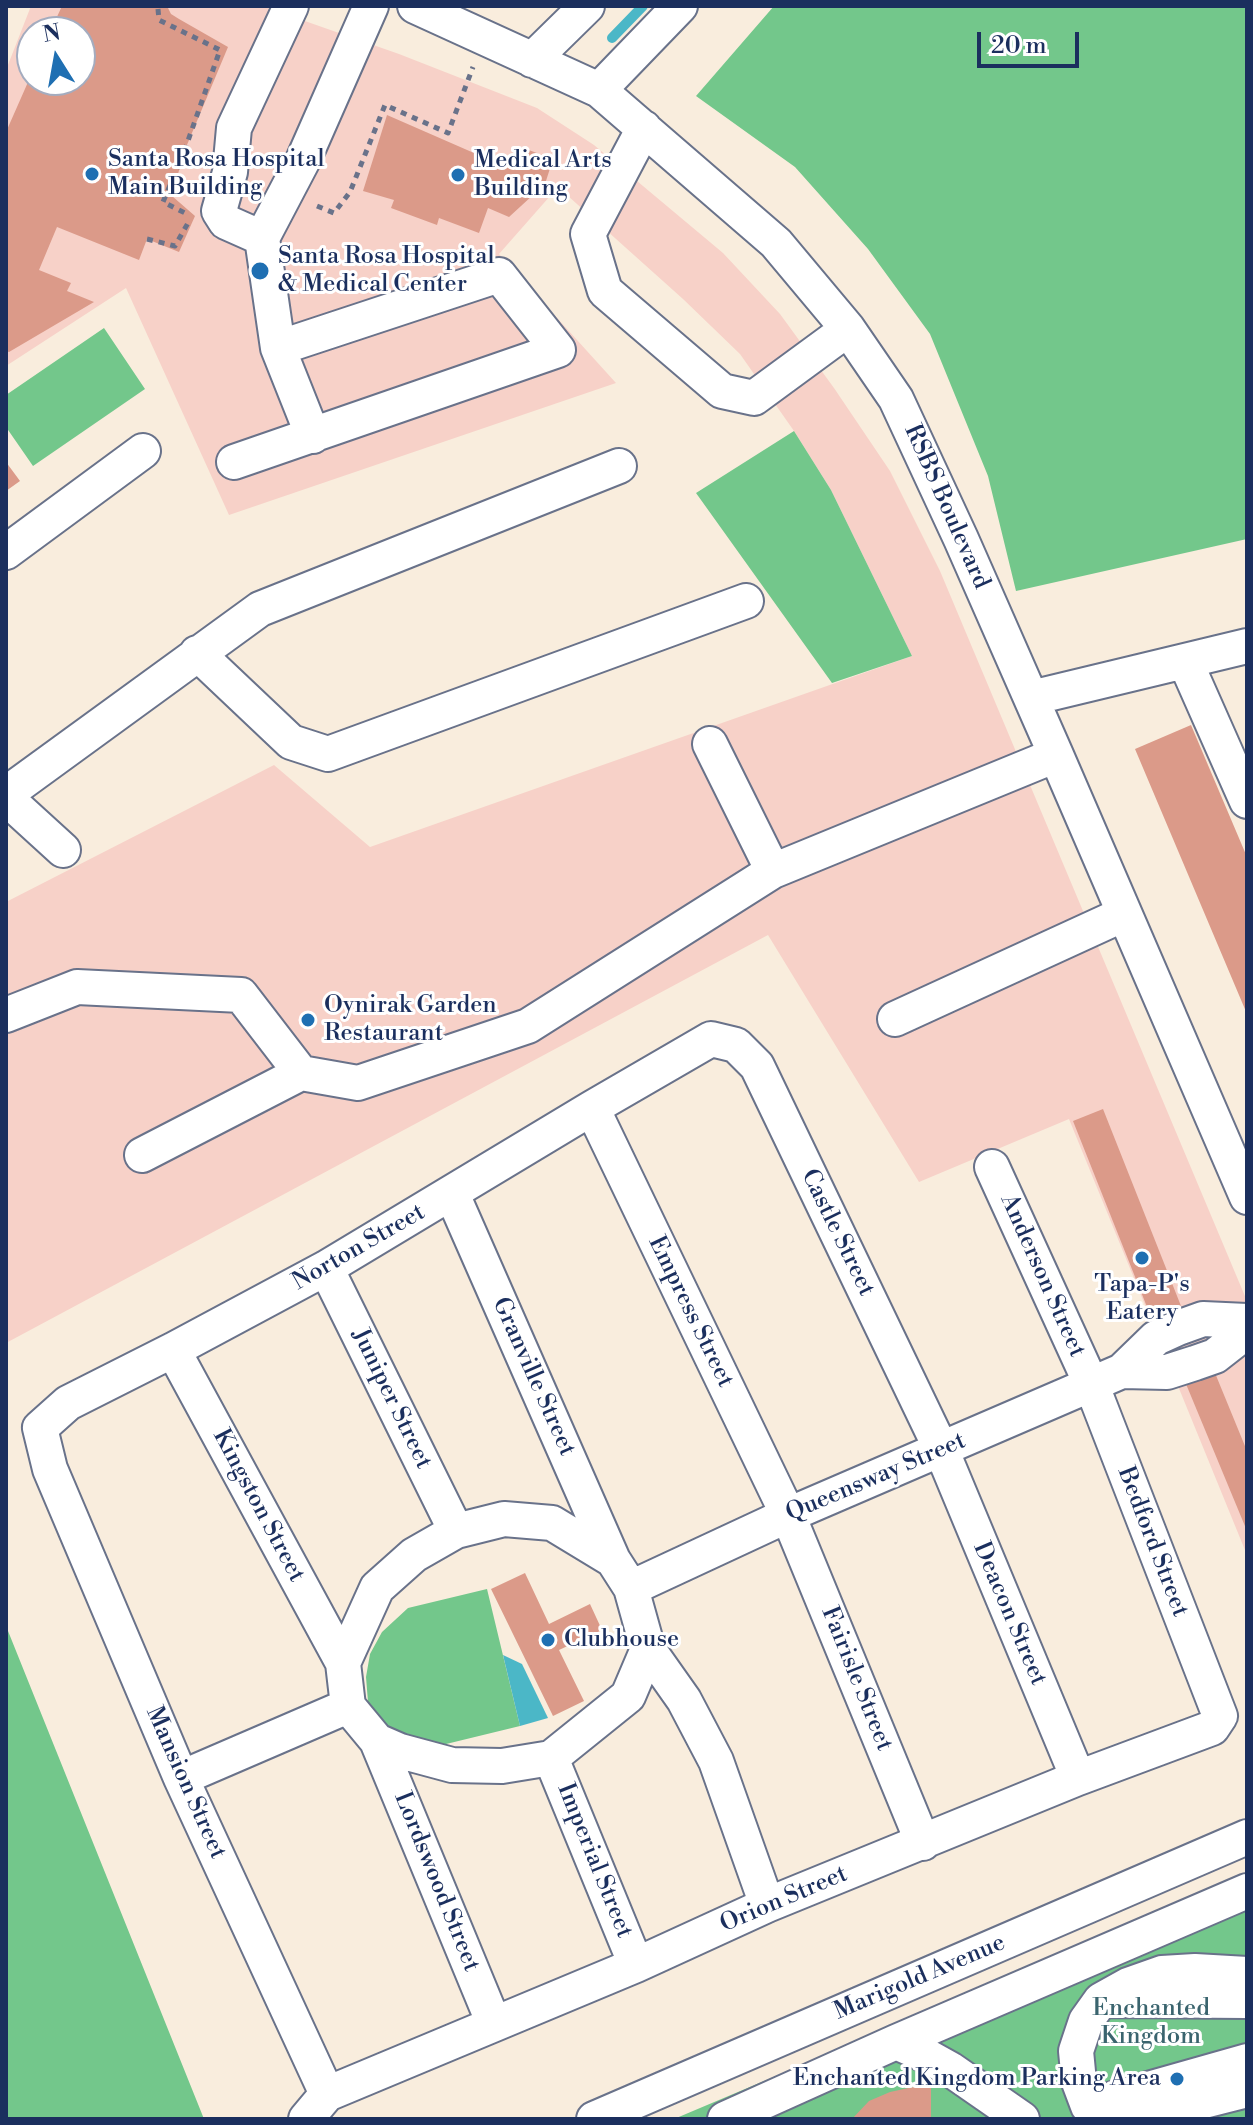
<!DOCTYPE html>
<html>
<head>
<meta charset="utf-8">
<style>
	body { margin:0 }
	#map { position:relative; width:1253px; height:2125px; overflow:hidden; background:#f9eddd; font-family:"Libre Bodoni",serif }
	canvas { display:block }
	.frame { position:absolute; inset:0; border:8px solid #1b2f5e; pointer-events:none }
	.north { position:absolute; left:16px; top:16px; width:80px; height:80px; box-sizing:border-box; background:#fff; border:2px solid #a4acbf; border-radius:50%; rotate:349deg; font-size:22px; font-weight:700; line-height:32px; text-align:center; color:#1b2f5e }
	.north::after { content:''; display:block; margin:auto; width:28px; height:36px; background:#1f6fb2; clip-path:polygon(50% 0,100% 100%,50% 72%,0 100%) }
	.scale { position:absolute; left:977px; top:32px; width:102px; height:36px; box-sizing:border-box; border:4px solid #1b2f5e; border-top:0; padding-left:10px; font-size:24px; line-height:28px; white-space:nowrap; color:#1b2f5e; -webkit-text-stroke:6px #fff; paint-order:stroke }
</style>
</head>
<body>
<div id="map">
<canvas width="1253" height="2125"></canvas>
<div class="frame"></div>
<div class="north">N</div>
<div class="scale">20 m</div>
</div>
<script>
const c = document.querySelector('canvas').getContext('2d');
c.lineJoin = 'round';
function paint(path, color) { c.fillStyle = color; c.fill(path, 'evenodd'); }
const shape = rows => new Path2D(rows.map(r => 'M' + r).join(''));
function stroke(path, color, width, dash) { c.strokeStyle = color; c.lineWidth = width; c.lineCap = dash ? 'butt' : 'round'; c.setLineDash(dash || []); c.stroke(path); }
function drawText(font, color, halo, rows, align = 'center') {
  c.font = font + ' "Libre Bodoni",serif'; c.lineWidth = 6; c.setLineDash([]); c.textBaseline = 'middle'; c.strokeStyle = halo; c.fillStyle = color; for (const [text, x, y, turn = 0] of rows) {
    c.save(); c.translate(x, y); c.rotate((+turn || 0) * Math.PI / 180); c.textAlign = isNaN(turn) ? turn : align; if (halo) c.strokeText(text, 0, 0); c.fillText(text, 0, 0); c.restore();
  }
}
const built = shape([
	[31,6,262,6,399,54,537,108,594,145,723,253,780,314,834,388,890,471,940,571,1247,1301,1247,1555,1069,1119,919,1182,768,935,6,1343,6,902,274,765,370,847,912,656,831,490,794,431,740,354,683,299,558,187,499,254,616,383,229,515,126,288,6,366,6,70],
	[32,32,80,32,80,80,32,80]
]);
const green = shape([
	[774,6,1247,6,1247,539,1016,591,988,476,930,334,868,249,795,167,696,96],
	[104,328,145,389,33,466,6,427,6,395],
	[794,431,831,490,912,656,832,683,696,493],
	[487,1589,520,1726,442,1745,395,1735,381,1723,368,1702,366,1677,370,1654,382,1632,408,1608],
	[6,1626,204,2119,6,2119],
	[1247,1877,1247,2119,674,2119]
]);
const water = shape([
	[503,1655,522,1664,548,1718,520,1726]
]);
const stream = shape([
	[612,38,643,6]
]);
const building = shape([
	[62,6,168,6,168,8,171,14,179,19,228,47,184,152,172,196,195,216,179,252,147,239,139,260,57,227,39,270,71,283,67,291,94,302,9,352,6,351,6,132,32,73,32,80,80,80,80,32,50,32],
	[387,115,506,167,518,146,553,159,545,184,509,217,488,208,479,233,439,218,437,225,391,208,394,200,363,191],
	[6,462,20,481,6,491],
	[1191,725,1247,857,1247,1014,1135,749],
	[1103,1109,1181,1306,1151,1317,1073,1121],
	[1215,1373,1247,1451,1247,1531,1186,1384],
	[525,1573,549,1624,590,1604,602,1630,559,1650,584,1701,553,1716,491,1589],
	[913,2087,931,2087,931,2119,852,2119,869,2101,890,2092]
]);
const path = shape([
	[158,9,159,20,220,50,184,152,200,159],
	[184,152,163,202,185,213],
	[317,206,334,213,350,192,385,105,448,133,473,67],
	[147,239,175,246,188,223]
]);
const minor = shape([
	[415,6,599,90,776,243,848,329,896,399,961,539,1056,755,1247,1197],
	[532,60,587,6],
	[599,90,680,6],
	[644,128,588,234,605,291,722,391,754,398,848,329],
	[262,238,226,222,219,211,230,172,234,128,291,6],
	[313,436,278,348,262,238,304,158,371,6],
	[234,462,558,350,499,275,278,348],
	[6,552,143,451],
	[197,653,291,742,328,754,746,601],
	[1185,661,1247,801],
	[1031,698,1247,646],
	[710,744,773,871],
	[6,794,260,609,619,466],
	[6,798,63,850],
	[6,1015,77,987,241,995,301,1073,358,1083,528,1026,773,871,1056,755],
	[895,1019,1124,914],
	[592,1108,788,1515,923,1843],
	[142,1155,301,1073],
	[452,1194,613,1560],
	[326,1268,456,1531],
	[173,1350,343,1663],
	[1122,1371,1167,1372,1195,1363,1215,1356,1247,1331],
	[504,1519,552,1523,613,1560,631,1588,648,1649,628,1696,551,1758,502,1766,452,1765,400,1751,377,1741,348,1706,343,1663,377,1588,414,1555,456,1531,504,1519],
	[631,1588,788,1515,1122,1371,1156,1338,1178,1328,1203,1319,1247,1321],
	[648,1649,684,1700,716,1761,767,1905],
	[377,1741,494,2024],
	[551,1758,636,1965],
	[181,1778,348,1706],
	[1110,2000,1247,2001],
	[896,2042,923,2054,950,2069,1022,2119],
	[327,2094,181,1778,50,1469,40,1428,68,1403,173,1350,326,1268,592,1108,711,1039,736,1045,757,1066,941,1449,1078,1778],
	[1088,2106,1247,2061],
	[306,2119,327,2094,636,1965,767,1905,1078,1778,1212,1728,1220,1716,1092,1386,992,1167],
	[594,2119,1247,1837],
	[725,2119,896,2042,1247,1891],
	[1100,2119,1088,2106,1079,2082,1076,2051,1086,2021,1101,2000,1128,1985,1162,1973,1195,1971,1247,1974],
	[1133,2119,1247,2090]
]);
const markers = [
	[92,174,8,"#1f6fb2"],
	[458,175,8,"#1f6fb2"],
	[260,271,10,"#1f6fb2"],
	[308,1020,8,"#1f6fb2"],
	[1142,1258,8,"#1f6fb2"],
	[548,1640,8,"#1f6fb2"],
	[1177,2079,8,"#1f6fb2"]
];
const poiNames = [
	["Santa Rosa Hospital",108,160],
	["Main Building",108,188],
	["Medical Arts",474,161],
	["Building",474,189],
	["Santa Rosa Hospital",278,257],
	["& Medical Center",278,285],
	["Oynirak Garden",324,1006],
	["Restaurant",324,1034],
	["Tapa-P's",1142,1285,"center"],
	["Eatery",1142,1313,"center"],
	["Clubhouse",564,1640],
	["Enchanted Kingdom Parking Area",1161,2079,"right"]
];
const streetNames = [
	["RSBS Boulevard",946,507,66],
	["Castle Street",837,1233,64],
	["Norton Street",359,1248,-30],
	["Anderson Street",1042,1276,66],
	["Empress Street",690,1312,64],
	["Granville Street",533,1377,66],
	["Juniper Street",391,1399,64],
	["Queensway Street",876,1478,-23],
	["Kingston Street",258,1506,62],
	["Bedford Street",1152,1542,69],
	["Deacon Street",1009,1614,67],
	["Fairisle Street",856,1679,68],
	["Mansion Street",185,1783,66],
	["Imperial Street",594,1861,68],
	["Lordswood Street",436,1882,68],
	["Orion Street",784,1900,-23],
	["Marigold Avenue",920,1978,-23]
];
const parkNames = [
	["Enchanted",1151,2009],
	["Kingdom",1151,2037]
];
paint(built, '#f7d1c8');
paint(green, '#73c78b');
paint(water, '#4bb7c7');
stroke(stream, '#4bb7c7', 10);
paint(building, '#db9a89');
stroke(minor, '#69728a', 38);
stroke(path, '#69728a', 5, [6, 6]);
stroke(minor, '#fff', 34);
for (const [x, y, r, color] of markers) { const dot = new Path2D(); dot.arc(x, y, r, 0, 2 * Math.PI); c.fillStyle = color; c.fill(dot); stroke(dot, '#fff', 3); }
drawText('24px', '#1b2f5e', '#fff', poiNames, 'left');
drawText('24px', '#1b2f5e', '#fff', streetNames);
drawText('24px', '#3a646e', '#fff', parkNames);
</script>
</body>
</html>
